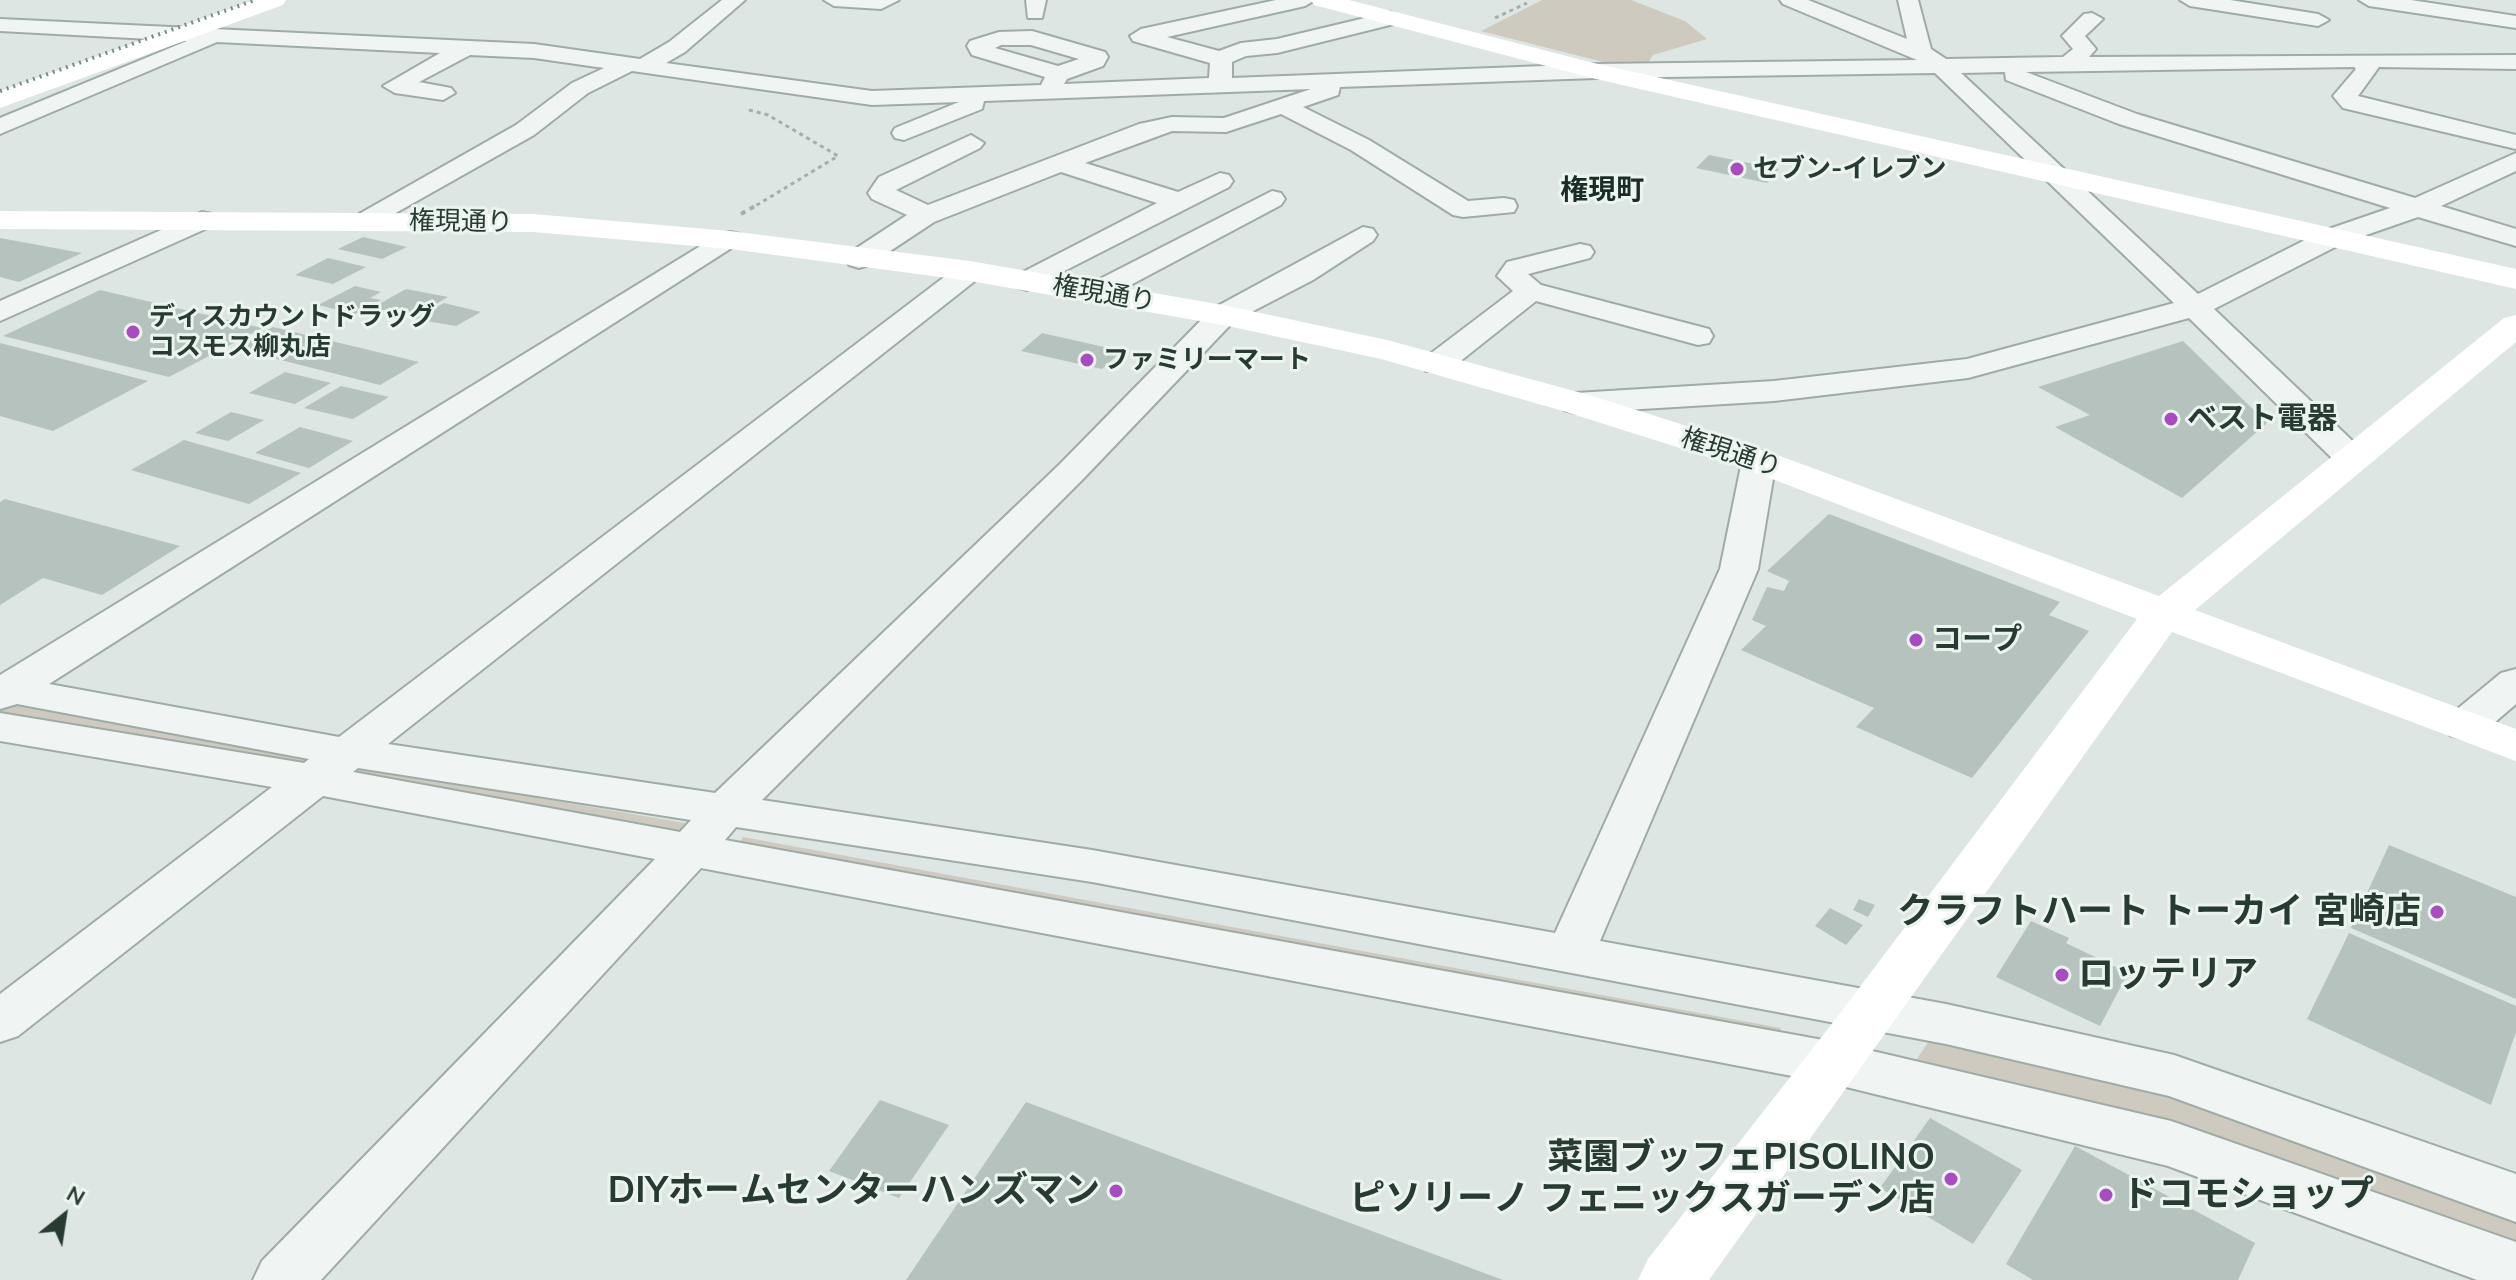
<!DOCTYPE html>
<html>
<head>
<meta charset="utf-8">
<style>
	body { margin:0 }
	#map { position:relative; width:2516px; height:1280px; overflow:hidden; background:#dde6e2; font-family:Mulish,sans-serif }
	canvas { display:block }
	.north { position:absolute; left:24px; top:1176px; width:80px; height:80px; -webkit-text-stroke:6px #ecf4f0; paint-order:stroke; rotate:30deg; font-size:22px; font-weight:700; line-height:32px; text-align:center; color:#283b33 }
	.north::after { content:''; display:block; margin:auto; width:28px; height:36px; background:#283b33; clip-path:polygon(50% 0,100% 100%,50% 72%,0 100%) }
</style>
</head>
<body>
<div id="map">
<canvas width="2516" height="1280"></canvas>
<div class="north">N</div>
</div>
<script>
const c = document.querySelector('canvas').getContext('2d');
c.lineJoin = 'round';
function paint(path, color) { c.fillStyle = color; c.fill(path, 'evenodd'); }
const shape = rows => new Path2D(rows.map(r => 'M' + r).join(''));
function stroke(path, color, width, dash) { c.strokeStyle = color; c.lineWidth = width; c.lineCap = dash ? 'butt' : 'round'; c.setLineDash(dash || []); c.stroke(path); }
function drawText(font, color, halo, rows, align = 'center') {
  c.font = font + ' Mulish,"Noto Sans JP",sans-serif'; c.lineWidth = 6; c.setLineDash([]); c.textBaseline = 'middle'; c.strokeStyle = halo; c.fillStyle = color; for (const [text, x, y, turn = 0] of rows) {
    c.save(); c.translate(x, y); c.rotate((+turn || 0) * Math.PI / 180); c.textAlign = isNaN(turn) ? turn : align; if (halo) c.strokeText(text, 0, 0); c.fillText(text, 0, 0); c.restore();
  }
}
const green = shape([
	[1542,0,1631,0,1685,21,1707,39,1653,55,1646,66,1619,66,1481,31],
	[11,704,324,760,313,770,0,718,0,710],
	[340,764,691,824,683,835,329,773],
	[743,837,1781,1028,1777,1040,736,848],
	[1933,1035,2147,1090,2443,1186,2516,1216,2516,1252,1908,1072]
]);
const building = shape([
	[1709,155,1779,169,1767,183,1696,168],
	[363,237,407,247,382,259,338,249],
	[0,238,82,253,19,282,0,277],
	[328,258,366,267,333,284,295,275],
	[355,286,381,292,370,298,381,300,355,314,318,305],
	[406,289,448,297,413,317,372,308],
	[100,290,262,328,169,377,3,336],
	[444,303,481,312,456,326,415,319],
	[273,327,419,362,380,385,233,348],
	[1042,333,1122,351,1102,369,1021,351],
	[2183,341,2267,423,2182,498,2055,427,2090,415,2038,387],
	[0,343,148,381,53,431,0,416],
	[285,372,331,383,295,404,249,393],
	[341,386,389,397,353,419,304,408],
	[231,412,264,420,228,441,195,433],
	[300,427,353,441,309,468,255,453],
	[184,440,301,473,249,504,131,470],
	[5,499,180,546,102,595,43,578,0,605,0,502],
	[1829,514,2060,602,2049,615,2089,631,1972,778,1856,727,1874,708,1741,650,1766,626,1752,620,1767,587,1784,591,1789,581,1767,571],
	[2389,845,2516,897,2516,999,2351,928],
	[1859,899,1875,905,1868,917,1853,910],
	[1830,908,1863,925,1846,945,1815,926],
	[2031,921,2069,938,2066,943,2128,973,2100,1026,1996,977],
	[2349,933,2516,1006,2516,1032,2491,1105,2307,1019],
	[880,1100,949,1125,899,1198,829,1171],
	[1026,1102,1503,1280,906,1280],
	[1930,1118,2022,1170,1973,1244,1880,1188],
	[2075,1146,2255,1243,2238,1280,2033,1280,2006,1264]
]);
const pathFar1 = shape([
	[1495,18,1527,3],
	[749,110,768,115,838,156,752,208]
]);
const path = shape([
	[741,214,755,206]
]);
const street = shape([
	[722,0,745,0,685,52,666,63,872,91,1041,85,1045,77,972,55,967,46,970,41,999,32,1032,31,1105,52,1108,57,1103,66,1067,79,1064,84,1209,78,1210,63,1133,41,1130,36,1141,29,1276,0,1315,0,1305,6,1167,37,1219,51,1241,43,1277,39,1390,12,1401,18,1398,23,1277,53,1246,56,1232,62,1232,78,1596,64,1917,60,1783,4,1780,0,1808,0,1907,39,1898,0,1918,0,1931,49,1946,59,2063,57,2073,49,2062,36,2084,14,2092,13,2103,19,2085,36,2096,49,2089,57,2516,55,2516,69,2379,67,2358,96,2516,135,2516,149,2343,108,2333,96,2356,69,2354,67,2026,72,2137,114,2415,198,2516,153,2516,171,2441,206,2516,229,2516,246,2418,217,2343,243,2214,309,2363,451,2368,458,2363,465,2351,468,2339,465,2189,318,1968,378,1774,401,1576,413,1564,410,1560,403,1564,396,1576,393,1774,381,1967,359,2174,303,1935,73,1596,78,1340,87,1338,95,1303,107,1369,140,1468,201,1504,198,1514,200,1517,206,1514,212,1463,217,1453,215,1351,150,1281,114,1226,132,1172,131,1085,163,1178,192,1220,173,1229,175,1233,181,1229,187,1027,290,1017,287,1012,281,1017,275,1157,203,1061,172,934,222,869,265,859,268,849,265,845,259,849,253,907,215,872,199,868,193,879,177,971,135,984,143,980,148,896,190,928,205,1139,124,1172,117,1224,118,1311,89,984,101,982,109,904,140,895,138,892,133,895,128,959,102,872,105,632,71,588,93,534,135,369,228,359,226,355,220,359,214,516,125,572,83,604,68,534,58,470,55,419,82,451,88,455,93,443,100,395,93,383,86,440,53,217,42,0,134,0,118,187,41,0,31,0,19,534,44,640,59,669,42,722,0],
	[1001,45,1031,45,1079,59,1058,66,995,48,1001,45],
	[2005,72,2006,80,2119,124,2390,208,2323,231,2198,294,1961,73,2005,72],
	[824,0,899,0,881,9,834,6,824,0],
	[1026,0,1046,0,1042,18,1028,18,1026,0],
	[2180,0,2230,0,2318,14,2329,20,2318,26,2190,6,2180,0],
	[2359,0,2411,0,2516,16,2516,28,2369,6,2359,0],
	[1272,191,1281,193,1285,199,1281,205,1106,298,1086,298,1081,292,1086,286,1272,191],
	[202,212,212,214,216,220,212,226,0,321,0,301,202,212],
	[1363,227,1373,229,1377,235,1373,241,1313,280,1234,321,1084,478,762,800,1092,850,1555,933,1720,569,1742,461,1747,454,1759,451,1771,454,1776,461,1758,569,1600,941,1946,1004,2174,1055,2516,1174,2516,1222,2169,1096,1946,1044,1092,882,736,827,725,840,1834,1042,2171,1121,2516,1242,2516,1280,2477,1280,2168,1166,1834,1084,701,868,321,1280,253,1280,262,1261,655,859,323,796,18,1036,0,1042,0,994,272,787,0,741,0,713,304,763,309,759,17,704,0,709,0,675,720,234,730,232,740,234,744,240,49,684,339,737,960,265,980,265,984,271,980,277,388,744,715,793,1060,464,1212,309,1363,227],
	[358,768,691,820,680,832,353,772,358,768],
	[1580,244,1590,246,1594,252,1590,258,1528,274,1541,285,1709,329,1713,336,1709,343,1698,345,1536,301,1448,371,1426,371,1421,364,1426,357,1513,291,1497,276,1507,262,1580,244],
	[2516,669,2516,704,2480,735,2465,739,2450,735,2444,725,2450,715,2501,673,2516,669]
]);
const secondary = shape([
	[254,0,286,0,283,5,0,108,0,91,254,0],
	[1311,0,1349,0,1598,64,2516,269,2516,289,1596,79,1314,5,1311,0],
	[0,211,533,214,730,231,970,261,1223,305,1387,340,1589,395,1772,453,2159,596,2504,318,2516,315,2516,342,2195,610,2516,729,2516,761,2172,632,1709,1280,1638,1280,1648,1259,1841,1012,2137,619,1746,469,1563,411,1381,359,1223,325,970,281,730,249,533,232,0,229,0,211]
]);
const rail = shape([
	[0,91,255,0]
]);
const markers = [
	[1737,169,8,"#aa4cc1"],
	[133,332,8,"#aa4cc1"],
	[1087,360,8,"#aa4cc1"],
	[2171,419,8,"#aa4cc1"],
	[1916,640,8,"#aa4cc1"],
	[2437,912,8,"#aa4cc1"],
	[2062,975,8,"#aa4cc1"],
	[1951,1179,8,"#aa4cc1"],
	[1116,1191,8,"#aa4cc1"],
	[2106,1195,8,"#aa4cc1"]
];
const farPoinames = [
	["セブン-イレブン",1753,169],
	["ディスカウントドラッグ",149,317],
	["コスモス柳丸店",149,347],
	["ファミリーマート",1103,360]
];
const farStreetnames = [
	["権現通り",461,222,1],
	["権現通り",1104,294,10],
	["権現通り",1731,453,18]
];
const farQuarternames = [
	["権現町",1602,191]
];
const poiNames = [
	["ベスト電器",2187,419],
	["コープ",1932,640]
];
const nearPoinames = [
	["クラフトハート トーカイ 宮崎店",2421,912],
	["ロッテリア",2078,975,"left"],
	["菜園ブッフェPISOLINO",1935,1158],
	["ピソリーノ フェニックスガーデン店",1935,1199],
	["DIYホームセンターハンズマン",1100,1191],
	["ドコモショップ",2122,1195,"left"]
];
paint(green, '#cfcabf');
paint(building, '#b5c2bd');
stroke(street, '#9faca6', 4);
stroke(pathFar1, '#a4aeaa', 3, [4, 4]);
stroke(path, '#a4aeaa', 4, [5, 5]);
paint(street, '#f0f5f3');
paint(secondary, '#fff');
stroke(rail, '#788e85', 4, [2, 5]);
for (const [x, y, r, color] of markers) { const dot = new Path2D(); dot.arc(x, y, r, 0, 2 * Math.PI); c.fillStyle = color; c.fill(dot); stroke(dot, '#ecf4f0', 3); }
drawText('bold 26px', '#283b33', '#ecf4f0', farPoinames, 'left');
drawText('26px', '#283b33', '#ecf4f0', farStreetnames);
drawText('bold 28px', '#1a2c25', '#ecf4f0', farQuarternames);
drawText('bold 30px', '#283b33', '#ecf4f0', poiNames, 'left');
drawText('bold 36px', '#283b33', '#ecf4f0', nearPoinames, 'right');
</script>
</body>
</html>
